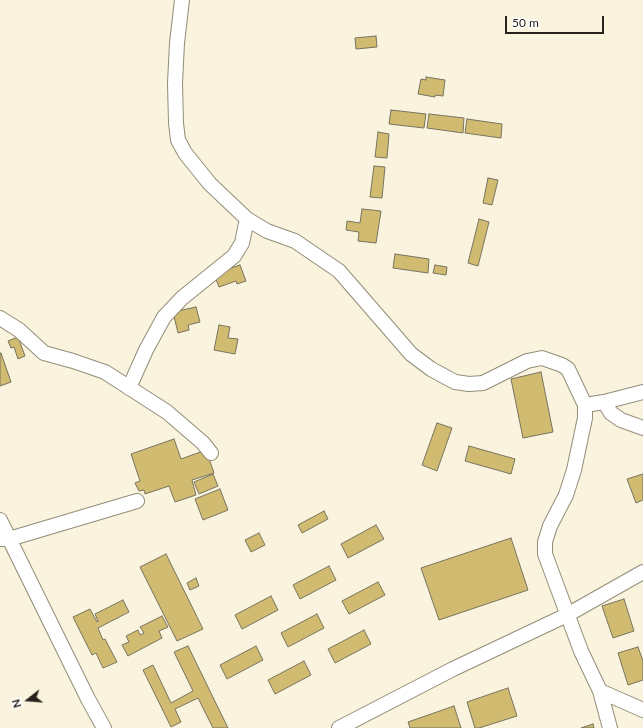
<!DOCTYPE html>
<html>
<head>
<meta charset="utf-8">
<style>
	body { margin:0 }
	#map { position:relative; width:643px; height:728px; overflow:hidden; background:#faf4de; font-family:Lato,sans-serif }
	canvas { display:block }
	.north { position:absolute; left:8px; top:680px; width:40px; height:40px; -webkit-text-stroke:3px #fff; paint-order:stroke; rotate:253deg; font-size:11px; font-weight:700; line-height:16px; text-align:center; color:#25231b }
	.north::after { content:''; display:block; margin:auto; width:14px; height:18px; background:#25231b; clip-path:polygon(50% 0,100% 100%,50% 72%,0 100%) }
	.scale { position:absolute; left:505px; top:16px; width:99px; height:18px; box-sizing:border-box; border:2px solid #25231b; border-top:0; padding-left:5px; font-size:12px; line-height:14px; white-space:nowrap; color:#25231b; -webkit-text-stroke:3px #fff; paint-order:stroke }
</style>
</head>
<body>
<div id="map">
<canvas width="643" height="728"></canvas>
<div class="north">N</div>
<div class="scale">50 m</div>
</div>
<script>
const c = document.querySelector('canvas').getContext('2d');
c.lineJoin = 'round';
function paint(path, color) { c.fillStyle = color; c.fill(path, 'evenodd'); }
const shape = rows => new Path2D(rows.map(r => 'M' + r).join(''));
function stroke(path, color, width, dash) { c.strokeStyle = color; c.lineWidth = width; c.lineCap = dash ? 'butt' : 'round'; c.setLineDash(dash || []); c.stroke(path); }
const building = shape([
	[376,36,377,47,356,49,355,38,376,36],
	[426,77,445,80,443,96,435,95,435,97,418,94,421,79,426,80,426,77],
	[391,110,426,114,424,128,389,124,391,110],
	[429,114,464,118,463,133,427,128,429,114],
	[467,119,502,124,501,138,465,133,467,119],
	[378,132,389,134,387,158,375,157,378,132],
	[374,166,385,167,382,198,370,197,374,166],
	[488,178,498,180,492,205,483,203,488,178],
	[362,209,381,211,376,243,358,241,359,232,346,230,347,221,360,223,362,209],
	[479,219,489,222,478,266,468,263,479,219],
	[395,254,429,259,428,273,393,268,395,254],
	[240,265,246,281,237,284,236,281,219,287,214,274,240,265],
	[435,265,447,267,446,275,433,273,435,265],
	[196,307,200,322,188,325,189,330,178,333,173,312,196,307],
	[219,325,230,327,228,338,238,339,235,354,214,350,219,325],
	[18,337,25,356,18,359,14,347,11,348,8,341,18,337],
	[0,353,1,353,11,382,0,386,0,353],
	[541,372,553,432,523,438,511,379,541,372],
	[437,423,452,428,437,471,422,465,437,423],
	[174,439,181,459,206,450,214,473,192,480,196,495,175,502,169,486,145,494,144,490,139,491,135,483,140,481,131,454,174,439],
	[469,446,515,459,511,474,465,461,469,446],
	[213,474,218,486,199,494,194,482,213,474],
	[643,474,643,500,636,503,627,479,643,474],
	[220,489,228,510,203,520,195,499,220,489],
	[324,511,328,519,302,533,298,525,324,511],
	[376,525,384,539,348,558,341,544,376,525],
	[259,533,265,545,251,552,245,540,259,533],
	[511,538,528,590,439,620,421,568,511,538],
	[166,554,203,629,177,641,140,567,166,554],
	[329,566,336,580,300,599,293,585,329,566],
	[196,578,199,586,190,590,187,583,196,578],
	[378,582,385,595,349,614,342,601,378,582],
	[271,596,278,610,242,629,235,615,271,596],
	[624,599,634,631,613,638,602,606,624,599],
	[123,600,129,612,98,628,103,640,105,639,117,662,103,668,96,653,92,655,73,617,90,609,97,622,98,621,95,614,123,600],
	[317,614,324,628,288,647,281,633,317,614],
	[162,616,168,627,159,631,162,638,128,656,122,645,129,642,126,636,138,630,140,635,144,633,140,627,162,616],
	[364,630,371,644,335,663,328,649,364,630],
	[188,646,228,728,213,728,198,698,175,709,181,722,171,727,143,670,153,665,171,703,193,691,174,652,188,646],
	[256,646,263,660,227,679,220,665,256,646],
	[638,647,643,661,643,680,628,685,618,653,638,647],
	[304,661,311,675,275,694,268,680,304,661],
	[508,688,517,716,479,728,475,728,467,702,508,688],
	[454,706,461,728,410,728,408,722,454,706],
	[593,724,594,728,581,728,593,724]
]);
const minor = shape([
	[182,0,177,43,175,83,176,123,178,140,185,153,210,184,247,219,267,231,295,241,339,271,411,354,431,369,455,382,469,384,483,383,527,361,542,358,562,365,568,369,585,405,585,418,574,470,566,495,550,526,545,542,545,554,581,651,600,691,610,728],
	[0,318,19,330,44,353,73,361,105,372,167,412,203,443,211,453],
	[129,388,146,350,164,317,182,298,234,256,242,243,247,219],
	[604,402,643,392],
	[585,405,604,402,611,413,621,420,643,428],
	[0,520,88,699,104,728],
	[0,539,9,539,137,501],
	[600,691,643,710],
	[339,728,453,669,567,615,643,572]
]);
paint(building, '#d0bb70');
stroke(building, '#787360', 1);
stroke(minor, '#928d79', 16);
stroke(minor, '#fff', 14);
</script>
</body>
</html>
